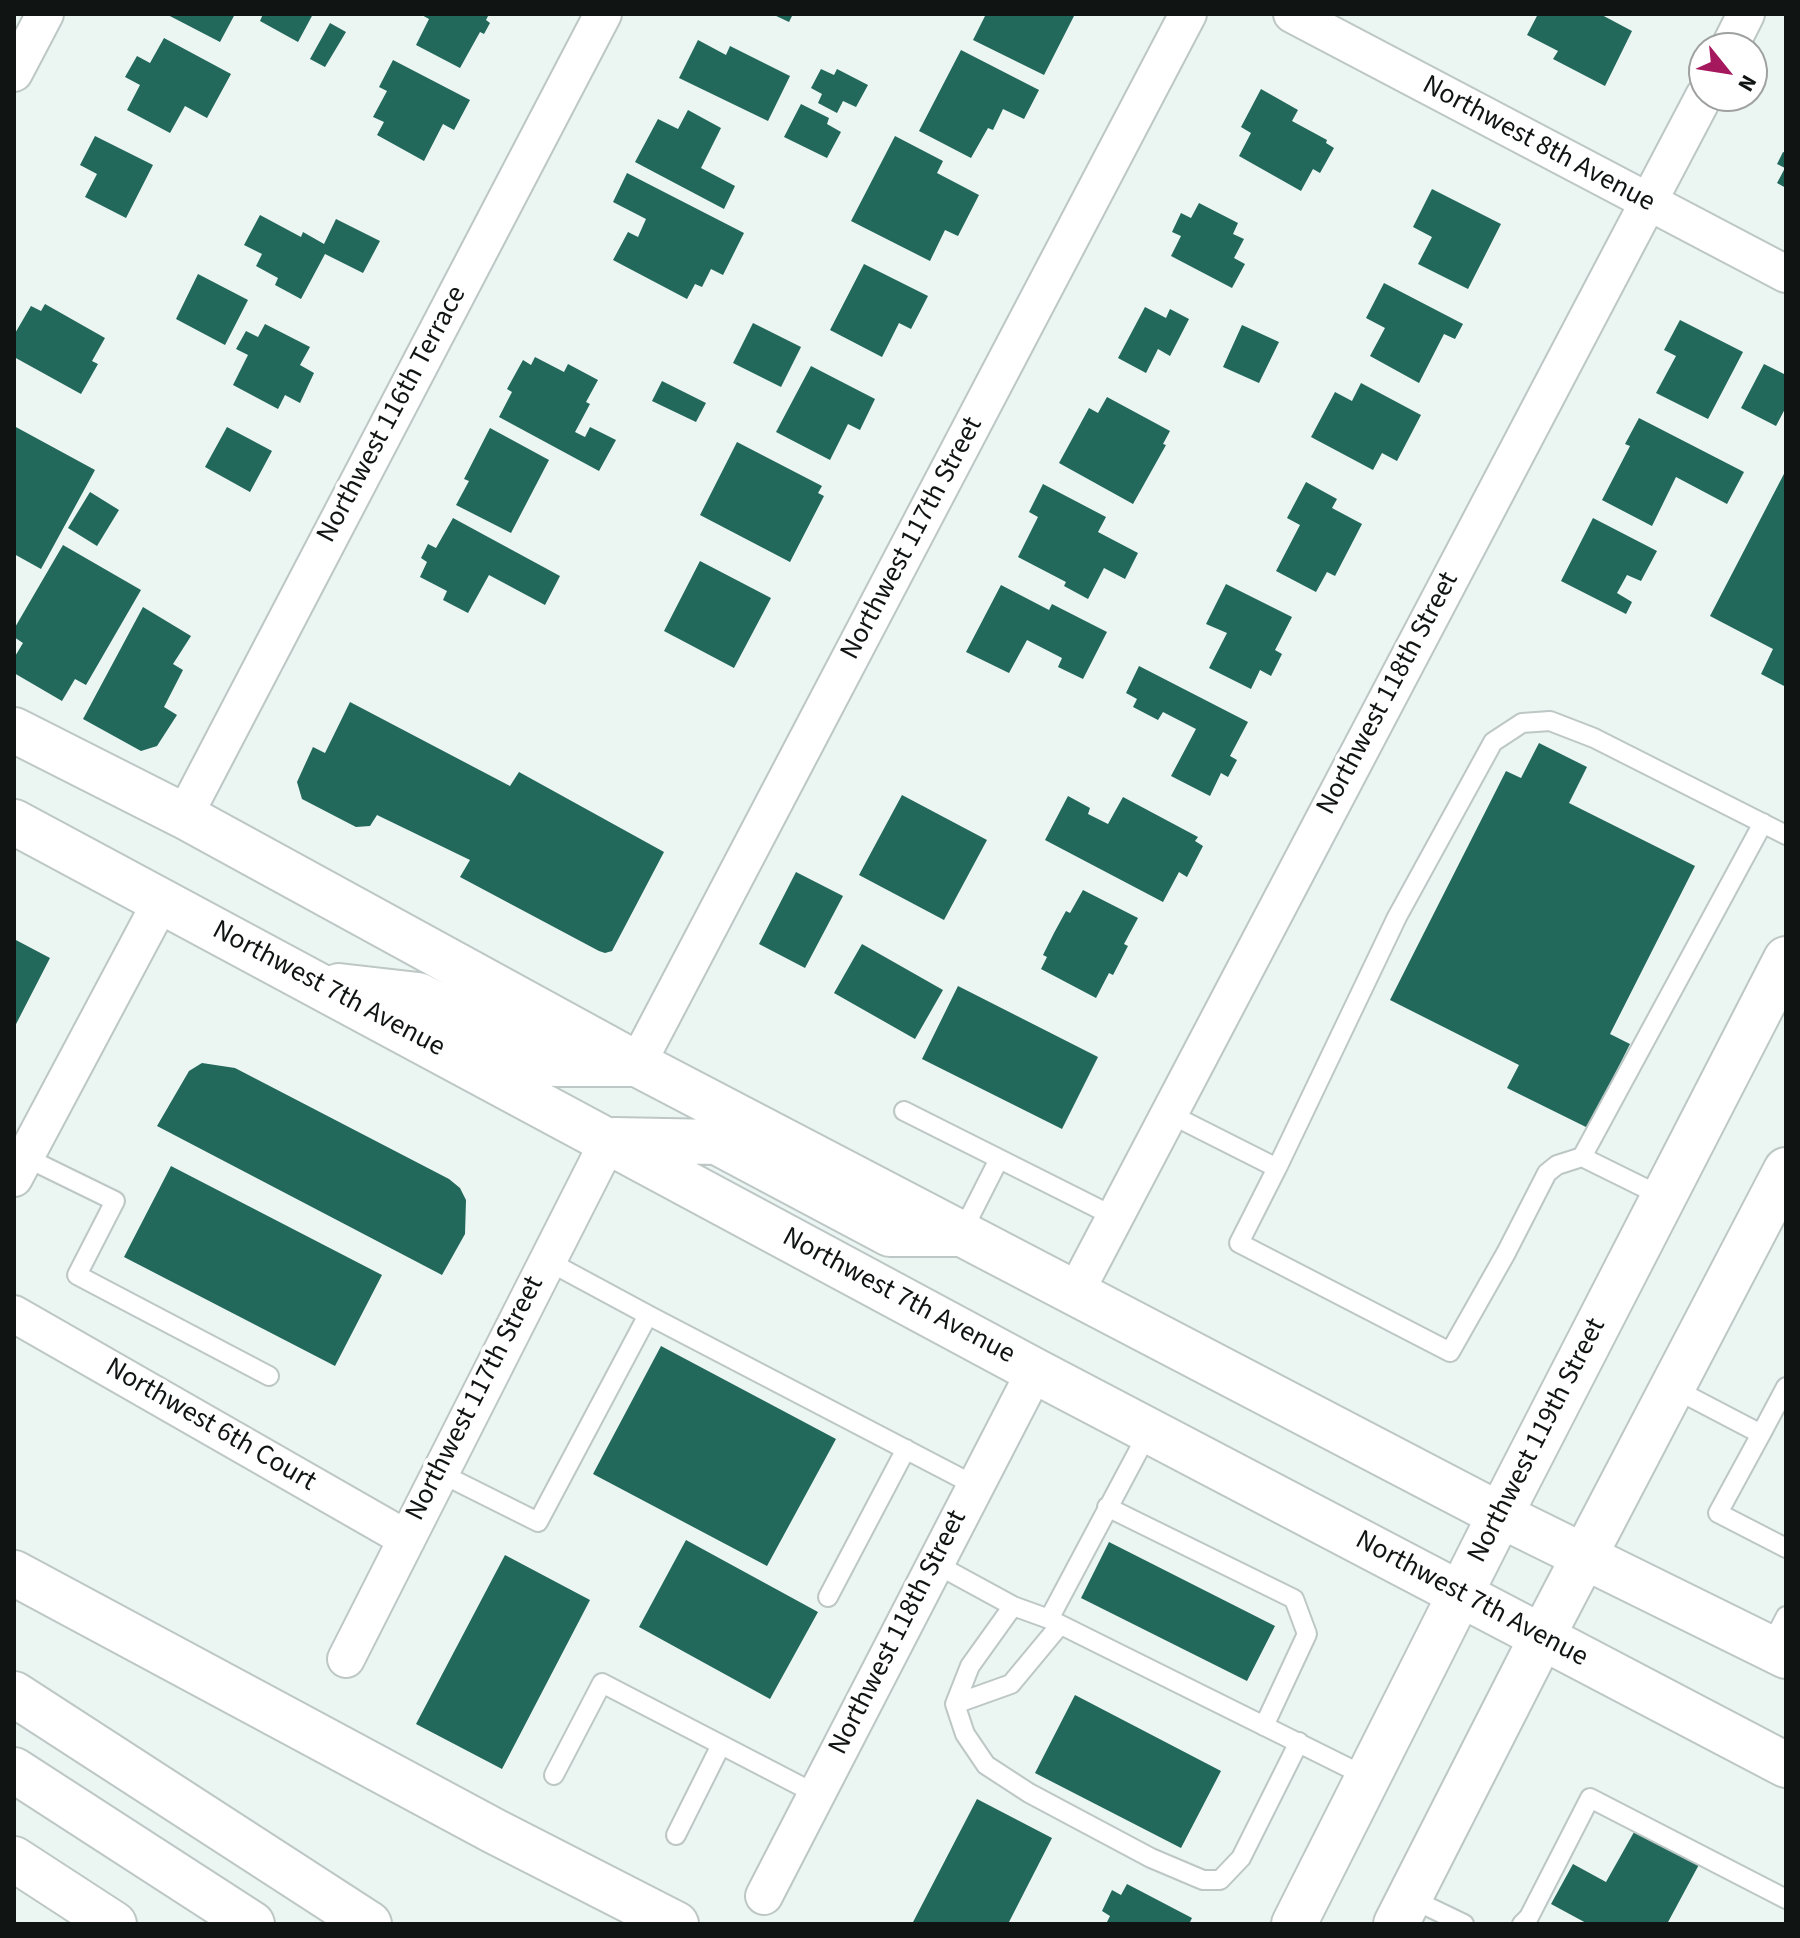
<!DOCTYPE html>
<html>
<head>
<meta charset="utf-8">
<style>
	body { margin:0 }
	#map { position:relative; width:1800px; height:1938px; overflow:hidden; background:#ebf5f2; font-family:"Source Sans 3",sans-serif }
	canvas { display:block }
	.frame { position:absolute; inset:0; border:16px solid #101413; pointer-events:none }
	.north { position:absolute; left:1688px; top:32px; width:80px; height:80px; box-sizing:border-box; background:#fff; border:2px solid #9fa1a1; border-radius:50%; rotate:120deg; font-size:22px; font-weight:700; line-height:32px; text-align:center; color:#101413 }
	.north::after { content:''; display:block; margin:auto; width:28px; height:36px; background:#a5185d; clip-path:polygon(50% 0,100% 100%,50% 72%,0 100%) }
</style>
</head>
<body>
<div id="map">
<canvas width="1800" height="1938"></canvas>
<div class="frame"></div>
<div class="north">N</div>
</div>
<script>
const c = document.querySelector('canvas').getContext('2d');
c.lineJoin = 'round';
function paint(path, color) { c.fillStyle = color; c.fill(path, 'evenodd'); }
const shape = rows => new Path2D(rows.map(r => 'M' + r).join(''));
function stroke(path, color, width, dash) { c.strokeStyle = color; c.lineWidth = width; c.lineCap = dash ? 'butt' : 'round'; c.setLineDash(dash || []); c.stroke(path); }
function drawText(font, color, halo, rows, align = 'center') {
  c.font = font + ' "Source Sans 3",sans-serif'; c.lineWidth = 8; c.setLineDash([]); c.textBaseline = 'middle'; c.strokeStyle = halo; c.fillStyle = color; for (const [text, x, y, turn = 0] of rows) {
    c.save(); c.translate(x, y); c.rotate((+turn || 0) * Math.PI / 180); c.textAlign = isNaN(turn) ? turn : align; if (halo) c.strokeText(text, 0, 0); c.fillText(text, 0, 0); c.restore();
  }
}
const building = shape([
	[166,14,235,14,220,42],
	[263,14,313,14,298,42,260,21],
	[420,14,489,14,486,20,490,23,484,34,480,32,460,68,416,45,429,19],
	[772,14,793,14,789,22],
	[986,14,1075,14,1044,75,973,40],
	[1538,14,1600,14,1632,31,1605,86,1553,59,1558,51,1527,35],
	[330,23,346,32,325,67,310,59],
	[164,38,231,74,207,118,185,106,170,133,127,110,140,85,125,77,137,56,150,63],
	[698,40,726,55,730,46,790,76,768,121,679,78],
	[961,50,1039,90,1024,119,1003,109,993,130,988,128,971,158,919,131],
	[393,60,470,100,454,130,443,124,424,161,377,135,384,122,373,117,387,91,379,87],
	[821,69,834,75,837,69,868,85,856,107,843,101,837,113,818,103,822,94,811,88],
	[1261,89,1298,110,1292,121,1327,140,1326,143,1334,148,1320,173,1313,169,1301,191,1239,156,1251,133,1241,127],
	[801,104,829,118,827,124,841,132,827,158,784,137],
	[688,110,721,128,701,168,735,186,724,209,635,162,658,119,678,129],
	[95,136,153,165,126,218,85,197,97,174,80,165],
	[895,136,943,161,937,173,979,195,958,236,945,230,930,261,851,221],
	[1783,152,1786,153,1786,188,1777,183,1785,168,1777,164],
	[627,173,744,233,723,275,711,269,702,287,695,284,687,299,613,260,628,232,638,237,646,219,613,202],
	[1432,189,1501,224,1468,289,1418,264,1432,237,1413,227],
	[1199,203,1238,223,1233,234,1244,239,1234,258,1245,264,1232,288,1171,256,1181,236,1172,232,1181,213,1191,218],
	[260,215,301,237,303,232,324,244,336,219,380,241,363,273,325,254,301,299,275,285,278,278,256,266,262,254,244,245],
	[864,264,928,296,911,329,899,323,882,357,830,330],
	[198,274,248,300,225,345,176,319],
	[1384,283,1463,324,1455,339,1444,334,1419,383,1370,356,1385,328,1366,318],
	[45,304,105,338,92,361,98,364,81,394,14,357,14,335,31,306,41,311],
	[1145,307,1166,318,1170,309,1189,319,1170,356,1158,349,1146,373,1118,358],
	[1680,320,1743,352,1708,419,1656,393,1676,356,1664,350],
	[753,323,801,347,781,387,733,363],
	[265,324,310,347,300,365,314,373,300,403,285,395,278,409,233,385,248,355,236,349,246,331,258,337],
	[1242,325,1279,342,1259,383,1223,367],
	[535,357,564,372,568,364,598,380,586,402,590,404,575,432,585,437,590,427,616,440,599,471,499,417,512,392,507,389,523,360,531,365],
	[1764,364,1786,375,1786,407,1776,426,1741,408],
	[811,366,875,399,860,430,848,424,830,460,776,432],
	[662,381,706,403,696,422,652,401],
	[1361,383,1421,415,1397,461,1382,453,1373,470,1311,437,1335,392,1352,401],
	[1107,397,1170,431,1163,444,1166,445,1133,504,1059,463,1089,408,1098,413],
	[1639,418,1744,472,1727,504,1676,477,1652,526,1602,500,1630,446,1625,444],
	[14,426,95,470,41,569,14,554],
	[227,427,272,451,250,492,205,467],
	[490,428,549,460,511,533,456,505,469,481,464,479],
	[737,442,822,486,818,493,824,496,790,562,700,515],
	[1786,470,1786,687,1761,674,1773,649,1710,616],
	[1306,482,1337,499,1332,508,1362,524,1335,576,1327,572,1316,592,1276,571,1300,525,1287,518],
	[1043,484,1106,517,1098,532,1138,553,1125,579,1104,568,1088,599,1064,586,1066,582,1018,557,1038,517,1029,512],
	[90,492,119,510,97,546,68,528],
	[453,518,560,576,545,605,489,575,468,613,443,600,447,591,420,577,427,562,421,558,428,544,436,548],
	[1593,518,1657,551,1641,581,1627,575,1617,593,1632,602,1626,614,1561,581],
	[63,545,141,590,86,685,75,679,62,701,14,673,14,658,23,643,14,637,14,629],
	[700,561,771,598,734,668,664,631],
	[1226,584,1292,617,1275,650,1282,654,1271,676,1260,670,1251,689,1209,668,1227,633,1206,624],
	[1001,585,1049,610,1052,604,1107,632,1083,679,1058,667,1062,658,1027,640,1009,673,966,652],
	[143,607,191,636,173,664,183,670,164,707,177,715,157,746,141,751,83,719],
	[1139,666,1248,722,1230,756,1237,760,1228,777,1221,773,1210,796,1171,776,1196,729,1163,712,1158,720,1133,707,1137,699,1126,693],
	[350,702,510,786,519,772,664,852,612,951,605,953,599,951,460,877,470,860,377,815,370,826,356,827,302,799,297,782,313,747,325,753],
	[1539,743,1587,767,1569,803,1695,866,1610,1034,1630,1044,1588,1128,1507,1088,1519,1065,1390,1000,1506,771,1521,778],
	[902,795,987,840,944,920,859,875],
	[1068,796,1090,808,1088,814,1108,824,1123,797,1198,837,1195,841,1203,846,1187,877,1179,872,1163,902,1045,840],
	[796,872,843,896,805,968,759,944],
	[1083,890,1138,918,1124,944,1128,946,1113,975,1109,973,1096,998,1041,969,1047,957,1043,955,1054,933,1066,911,1070,913],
	[14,939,50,958,14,1028],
	[862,944,943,990,915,1039,834,993],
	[958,986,1098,1057,1062,1129,922,1059],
	[202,1063,235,1068,449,1179,460,1188,466,1200,465,1234,442,1275,157,1126,189,1071],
	[171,1166,382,1275,335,1366,124,1257],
	[661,1346,836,1439,767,1566,593,1474],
	[686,1540,818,1612,770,1699,639,1627],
	[1109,1542,1275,1626,1247,1681,1081,1598],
	[505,1555,590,1600,502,1769,416,1724],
	[1075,1695,1221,1771,1181,1848,1035,1773],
	[977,1799,1052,1838,1008,1924,912,1924],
	[1638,1825,1702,1859,1667,1924,1588,1924,1551,1904,1573,1864,1606,1882],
	[1127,1884,1192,1918,1189,1924,1106,1924,1110,1916,1102,1911,1112,1890,1121,1895]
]);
const service = shape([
	[904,1111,1115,1217],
	[1168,1113,1277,1168,1239,1243,1450,1352,1506,1253,1547,1173,1557,1165,1582,1157,1663,1197],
	[25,1157,115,1201,77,1275,269,1376],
	[1582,1157,1763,823],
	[1277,1168,1397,917,1493,742,1522,723,1550,721,1594,738,1786,835],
	[961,1234,999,1159],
	[648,1315,974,1485],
	[1673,1388,1761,1434,1786,1387],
	[1761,1434,1718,1513,1786,1548],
	[440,1473,538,1522,648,1315,546,1260],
	[1107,1507,1294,1599,1307,1634,1264,1726],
	[934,1563,1013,1606,1049,1619,1367,1777],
	[828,1597,906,1449],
	[1013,1606,970,1666,955,1704,965,1734,986,1765,1029,1793,1151,1858,1203,1880,1220,1880,1241,1858,1299,1742],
	[1049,1619,1149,1431],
	[1770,1647,1786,1616],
	[955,1704,1011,1684,1060,1625],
	[554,1775,602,1683,816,1794],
	[676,1835,721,1745],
	[1410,1898,1464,1924],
	[1522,1924,1529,1917,1590,1798,1786,1899]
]);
const minor = shape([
	[1292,14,1786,274],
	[1729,48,1746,14],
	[14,73,45,14],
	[184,816,603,14],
	[637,1064,1188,14],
	[14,1178,162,900],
	[1075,1293,1704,96],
	[14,1314,407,1539],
	[346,1659,609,1140],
	[764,1896,1035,1371]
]);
const primary = shape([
	[14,730,184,816,637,1064,1075,1293,1500,1515,1786,1656],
	[14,822,1035,1371,1786,1765],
	[339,986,418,995,555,1064,633,1064],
	[614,1140,717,1142,890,1234,955,1234]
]);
const trunk = shape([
	[1294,1924,1500,1515,1786,959],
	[1396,1924,1542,1637,1786,1170]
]);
const motorway = shape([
	[14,1573,494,1831,676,1924],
	[14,1694,369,1924],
	[14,1770,252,1924],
	[14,1859,114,1924]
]);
const streetNames = [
	["Northwest 8th Avenue",1538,145,28],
	["Northwest 116th Terrace",393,415,-62],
	["Northwest 117th Street",913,539,-62],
	["Northwest 118th Street",1389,694,-62],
	["Northwest 7th Avenue",328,990,28],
	["Northwest 7th Avenue",898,1297,28],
	["Northwest 117th Street",476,1399,-63],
	["Northwest 6th Court",210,1426,30],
	["Northwest 119th Street",1538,1441,-63],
	["Northwest 7th Avenue",1471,1600,28],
	["Northwest 118th Street",899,1633,-63]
];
paint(building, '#22685b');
stroke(service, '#bdc7c5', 22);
stroke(minor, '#bdc7c5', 40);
stroke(primary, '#bdc7c5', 48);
stroke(trunk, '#bdc7c5', 48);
stroke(motorway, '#bdc7c5', 48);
stroke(service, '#fff', 18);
stroke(minor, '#fff', 36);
stroke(primary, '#fff', 44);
stroke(trunk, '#fff', 44);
stroke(motorway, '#fff', 44);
drawText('28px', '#101413', '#fff', streetNames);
</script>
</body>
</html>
